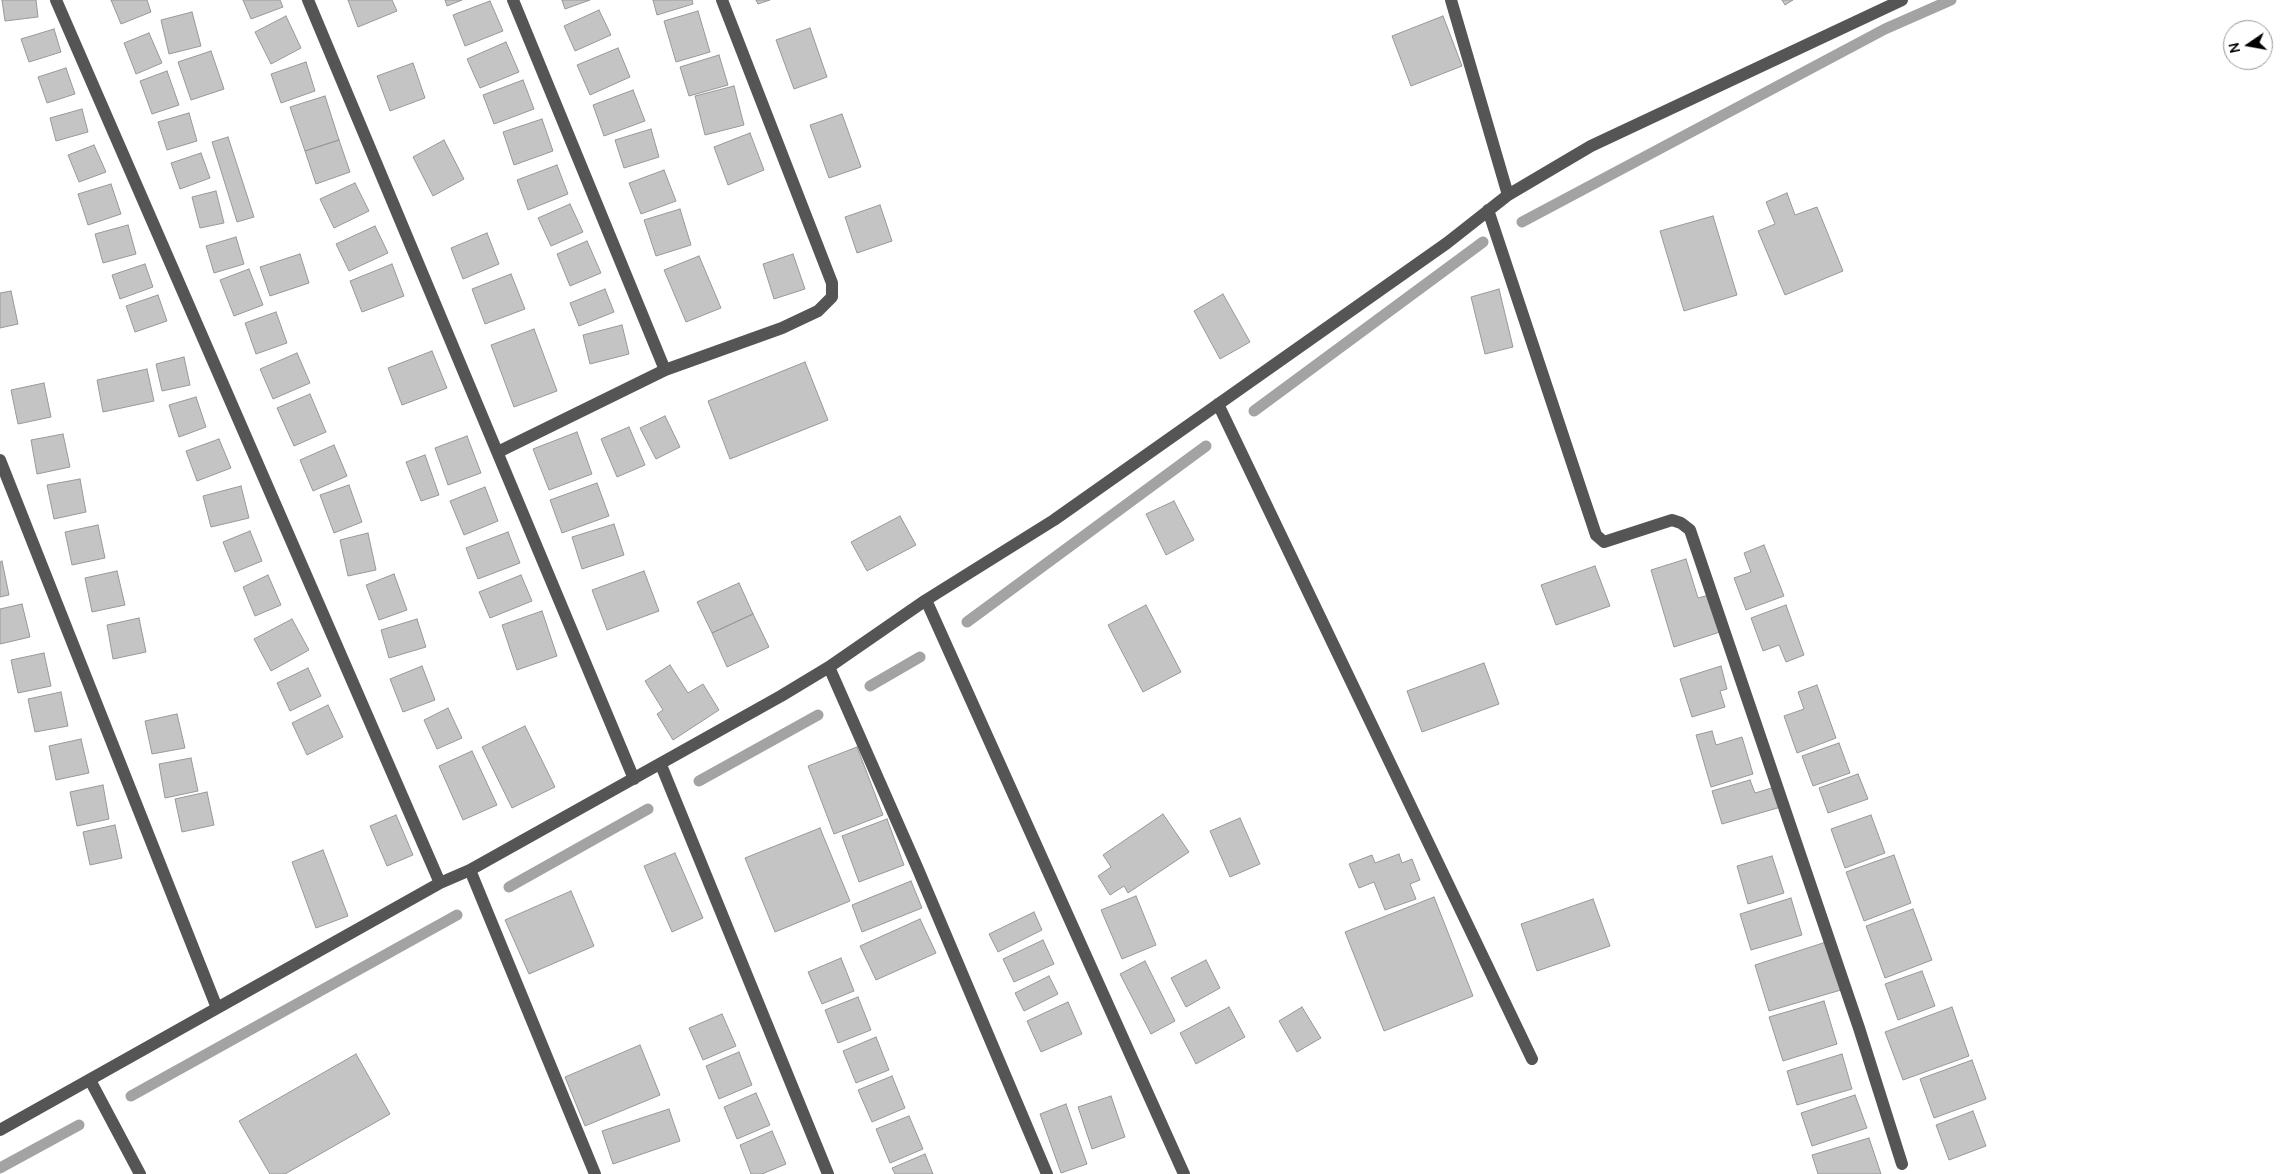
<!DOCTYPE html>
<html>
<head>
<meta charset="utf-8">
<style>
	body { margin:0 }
	#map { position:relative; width:2293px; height:1174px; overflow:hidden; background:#fff; font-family:Manrope,sans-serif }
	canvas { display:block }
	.north { position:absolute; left:2223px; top:20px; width:50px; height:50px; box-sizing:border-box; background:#fff; border:1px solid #999; border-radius:50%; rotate:258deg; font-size:14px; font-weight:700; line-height:20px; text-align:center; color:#000 }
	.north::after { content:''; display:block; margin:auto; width:18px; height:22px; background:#000; clip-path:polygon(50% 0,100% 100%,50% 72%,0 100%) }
</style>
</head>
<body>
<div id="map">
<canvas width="2293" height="1174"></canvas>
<div class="north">N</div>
</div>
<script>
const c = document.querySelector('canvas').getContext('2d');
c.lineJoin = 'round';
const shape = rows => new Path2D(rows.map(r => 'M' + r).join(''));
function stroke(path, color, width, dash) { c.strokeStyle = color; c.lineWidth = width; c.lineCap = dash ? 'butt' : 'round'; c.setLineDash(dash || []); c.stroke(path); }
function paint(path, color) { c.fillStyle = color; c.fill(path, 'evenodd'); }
const stream = shape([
	[1522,222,1885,29,1951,0],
	[1254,411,1483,242],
	[967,622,1206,446],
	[870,686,920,657],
	[699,781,818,715],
	[509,887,648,809],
	[131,1096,457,915],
	[0,1168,79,1125]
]);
const building = shape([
	[2,0,36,0,38,17,5,21,2,0],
	[111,0,147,0,151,12,121,24,111,0],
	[243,0,280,0,283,7,251,19,243,0],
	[348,0,392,0,397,11,358,27,348,0],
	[445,0,462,0,447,6,445,0],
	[562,0,590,0,565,9,562,0],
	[653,0,692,0,693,4,657,15,653,0],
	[756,0,770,0,758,4,756,0],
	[1782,0,1793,0,1785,5,1782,0],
	[490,1,503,31,465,46,453,15,490,1],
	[599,10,611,35,575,51,564,26,599,10],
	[698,11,710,52,676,62,664,21,698,11],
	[192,12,201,46,169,54,161,20,192,12],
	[286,16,301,48,271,64,255,32,286,16],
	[1443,16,1462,66,1411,86,1392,36,1443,16],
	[810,28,827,77,794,89,776,40,810,28],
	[54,29,61,52,29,62,21,39,54,29],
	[149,33,162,63,136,74,124,43,149,33],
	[506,42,519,72,480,88,467,59,506,42],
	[618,48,630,77,590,95,577,65,618,48],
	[211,51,224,89,191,100,178,62,211,51],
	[719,55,728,85,689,96,680,67,719,55],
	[306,62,315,91,281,103,271,74,306,62],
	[413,63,425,98,390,111,377,76,413,63],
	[66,68,75,94,47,103,38,77,66,68],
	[167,71,179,105,152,114,140,81,167,71],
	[523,80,534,109,494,124,483,95,523,80],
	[734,86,744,125,705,135,695,96,734,86],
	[633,90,645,121,604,136,593,105,633,90],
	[325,96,339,140,305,151,290,107,325,96],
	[82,109,88,132,56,141,50,118,82,109],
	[189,113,197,141,167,150,158,122,189,113],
	[842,114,861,167,829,178,810,125,842,114],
	[542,119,553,151,514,165,503,132,542,119],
	[651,129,659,157,624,168,615,140,651,129],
	[750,133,764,170,728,185,714,147,750,133],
	[228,137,254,217,237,222,212,142,228,137],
	[339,140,350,172,316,184,305,151,339,140],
	[444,140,464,179,433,196,413,157,444,140],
	[94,145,106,172,79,182,68,155,94,145],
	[201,153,210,178,180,189,171,163,201,153],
	[557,165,568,194,528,210,517,180,557,165],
	[664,170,676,201,641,214,629,183,664,170],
	[355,183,369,211,334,228,320,199,355,183],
	[111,184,121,214,88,225,78,194,111,184],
	[216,191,224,223,200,228,192,197,216,191],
	[1787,193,1795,215,1817,207,1843,271,1785,295,1758,231,1775,224,1766,202,1787,193],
	[570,204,583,232,551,246,538,218,570,204],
	[880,205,892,241,857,253,845,217,880,205],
	[680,209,691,245,656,256,644,220,680,209],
	[1713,216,1737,295,1684,311,1660,231,1713,216],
	[128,225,136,254,103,263,95,234,128,225],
	[375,226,388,253,349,271,336,244,375,226],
	[487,233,499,264,463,279,451,248,487,233],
	[236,237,244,264,214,273,206,246,236,237],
	[587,241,601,273,570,286,557,254,587,241],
	[300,254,309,283,270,296,260,267,300,254],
	[793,254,805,289,774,299,763,264,793,254],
	[699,256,721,308,686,322,664,270,699,256],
	[145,264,153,287,120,299,112,275,145,264],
	[392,264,404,296,362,312,350,281,392,264],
	[249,269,263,305,234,316,220,280,249,269],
	[511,274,525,309,485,324,472,289,511,274],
	[605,289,614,312,579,326,570,303,605,289],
	[1499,289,1513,347,1485,354,1471,297,1499,289],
	[11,291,18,324,0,328,0,293,11,291],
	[1223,294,1250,342,1220,359,1194,311,1223,294],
	[158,295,167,321,135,332,126,306,158,295],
	[276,312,287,343,256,354,245,323,276,312],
	[622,325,629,354,590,364,583,335,622,325],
	[534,329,557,391,514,407,491,345,534,329],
	[432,351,447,388,402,405,388,368,432,351],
	[297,353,310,383,273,399,260,369,297,353],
	[184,357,190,385,162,391,156,364,184,357],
	[805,362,828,420,730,459,708,401,805,362],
	[147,369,154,401,103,412,97,380,147,369],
	[44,383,51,417,18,424,11,390,44,383],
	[310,394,326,432,294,446,277,408,310,394],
	[196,397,206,427,179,437,169,405,196,397],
	[665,416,680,447,656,459,640,428,665,416],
	[629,427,645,465,617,477,601,439,629,427],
	[577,432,592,474,549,490,533,449,577,432],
	[63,434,70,467,37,474,31,440,63,434],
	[467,436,481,473,448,485,435,448,467,436],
	[219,439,231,468,197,481,186,451,219,439],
	[334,445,347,476,313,491,300,460,334,445],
	[425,455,439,495,421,501,406,462,425,455],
	[80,479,86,512,54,519,47,485,80,479],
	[597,483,609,516,562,533,550,500,597,483],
	[349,485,362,522,334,533,320,495,349,485],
	[241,486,249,518,211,527,203,496,241,486],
	[485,487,498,521,464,535,450,501,485,487],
	[1174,501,1194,540,1166,555,1146,514,1174,501],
	[900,516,916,545,867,571,851,542,900,516],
	[614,524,624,555,582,569,572,537,614,524],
	[98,525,105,558,72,565,65,532,98,525],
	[250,531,262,561,235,572,223,542,250,531],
	[508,532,520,563,478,579,466,548,508,532],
	[368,533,376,570,348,576,340,540,368,533],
	[1764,545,1784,596,1746,610,1734,578,1751,572,1744,553,1764,545],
	[1686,559,1698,598,1709,595,1720,632,1674,647,1651,570,1686,559],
	[2,561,9,595,0,597,0,562,2,561],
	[1595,566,1610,606,1556,625,1541,585,1595,566],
	[117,571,125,605,92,612,85,578,117,571],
	[644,571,659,611,607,630,592,590,644,571],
	[394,574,407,610,379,620,366,585,394,574],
	[268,575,281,605,255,616,243,587,268,575],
	[521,575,532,601,490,618,479,592,521,575],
	[739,583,753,614,712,633,697,602,739,583],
	[22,604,30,637,0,644,0,609,22,604],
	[1146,605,1181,672,1143,692,1108,625,1146,605],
	[1786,605,1804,655,1786,662,1779,645,1763,651,1751,618,1786,605],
	[542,611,557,656,517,670,502,625,542,611],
	[753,614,769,647,727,667,712,633,753,614],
	[139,618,146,652,113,659,107,625,139,618],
	[292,619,309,650,271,671,254,639,292,619],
	[417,619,426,647,389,658,381,630,417,619],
	[44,653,51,686,18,693,11,660,44,653],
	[1484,663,1499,704,1422,732,1407,691,1484,663],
	[670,665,688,693,703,684,719,710,673,740,657,714,663,710,645,681,670,665],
	[422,666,435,700,403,712,390,679,422,666],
	[1721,666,1727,689,1720,691,1725,707,1692,717,1680,679,1721,666],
	[308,668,321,696,290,711,277,683,308,668],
	[1817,685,1836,738,1797,753,1784,716,1804,709,1798,692,1817,685],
	[61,692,68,726,35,732,28,699,61,692],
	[328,705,343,737,307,755,292,723,328,705],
	[448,708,462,738,437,749,424,720,448,708],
	[177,714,185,748,152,754,145,721,177,714],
	[525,726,555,787,512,808,482,747,525,726],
	[1712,731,1716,745,1742,737,1753,774,1711,787,1696,735,1712,731],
	[81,739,89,773,56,780,49,746,81,739],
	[1839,743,1850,773,1813,786,1802,756,1839,743],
	[857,747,883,815,834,834,808,766,857,747],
	[472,751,497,805,463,820,439,766,472,751],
	[191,758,198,791,165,798,159,764,191,758],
	[1858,774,1868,799,1828,813,1819,788,1858,774],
	[1750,780,1755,793,1775,787,1781,807,1722,824,1712,791,1750,780],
	[103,785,109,819,77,826,70,792,103,785],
	[207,792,214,825,182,832,175,799,207,792],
	[1163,814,1189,852,1128,893,1124,886,1110,895,1098,876,1111,867,1103,855,1163,814],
	[396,815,413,855,387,866,370,826,396,815],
	[1871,815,1885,853,1845,868,1831,829,1871,815],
	[1240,818,1260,864,1230,877,1210,831,1240,818],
	[887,819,904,865,859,882,842,836,887,819],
	[115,825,122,858,90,865,83,832,115,825],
	[820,828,850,901,775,932,745,858,820,828],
	[323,850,348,916,316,928,292,862,323,850],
	[675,853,703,918,672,932,644,866,675,853],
	[1399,854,1402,863,1412,859,1420,880,1410,884,1416,899,1385,910,1374,882,1359,888,1349,864,1372,855,1375,863,1399,854],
	[1894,855,1911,903,1864,921,1846,872,1894,855],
	[1772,856,1784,893,1748,904,1737,866,1772,856],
	[911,881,922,908,862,932,852,905,911,881],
	[571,891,594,946,529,974,505,920,571,891],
	[1136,896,1156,945,1122,959,1101,910,1136,896],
	[1434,897,1473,996,1384,1031,1345,932,1434,897],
	[1791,898,1802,935,1751,950,1740,914,1791,898],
	[1593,899,1610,946,1537,971,1521,924,1593,899],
	[1913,909,1932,960,1885,978,1866,926,1913,909],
	[1034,912,1042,930,998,952,989,934,1034,912],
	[920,919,936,953,876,980,860,946,920,919],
	[1043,940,1054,964,1014,982,1003,959,1043,940],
	[1826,942,1841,990,1769,1011,1755,965,1826,942],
	[841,958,854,991,822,1004,808,972,841,958],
	[1206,960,1220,988,1186,1007,1171,978,1206,960],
	[1145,961,1175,1021,1151,1034,1120,974,1145,961],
	[1922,971,1935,1006,1898,1020,1885,984,1922,971],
	[1049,976,1058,994,1024,1011,1015,993,1049,976],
	[858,997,871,1030,838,1043,825,1010,858,997],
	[1824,1001,1837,1044,1783,1061,1769,1017,1824,1001],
	[1068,1002,1082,1034,1041,1052,1027,1021,1068,1002],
	[1229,1007,1245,1037,1196,1064,1180,1033,1229,1007],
	[1302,1007,1321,1038,1297,1052,1279,1021,1302,1007],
	[1952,1007,1969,1056,1903,1080,1885,1032,1952,1007],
	[722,1014,736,1046,703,1060,689,1028,722,1014],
	[876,1037,889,1070,856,1083,843,1051,876,1037],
	[640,1045,660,1095,585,1126,565,1077,640,1045],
	[739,1052,752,1085,719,1099,706,1066,739,1052],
	[356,1054,390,1114,285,1174,270,1174,239,1121,356,1054],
	[1842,1054,1852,1089,1797,1105,1787,1071,1842,1054],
	[1972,1060,1986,1099,1934,1118,1920,1079,1972,1060],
	[892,1076,905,1108,872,1122,858,1090,892,1076],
	[756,1093,770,1125,737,1139,724,1107,756,1093],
	[1855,1095,1867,1128,1812,1146,1801,1113,1855,1095],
	[1111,1096,1125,1137,1092,1149,1078,1107,1111,1096],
	[1066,1104,1087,1164,1061,1173,1040,1114,1066,1104],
	[669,1109,680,1141,613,1164,602,1131,669,1109],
	[1973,1111,1986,1146,1949,1160,1936,1125,1973,1111],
	[909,1116,923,1149,890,1163,876,1129,909,1116],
	[772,1131,786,1164,762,1174,751,1174,740,1145,772,1131],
	[1869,1138,1881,1174,1818,1174,1812,1155,1869,1138],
	[925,1154,933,1174,895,1174,892,1168,925,1154]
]);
const minor = shape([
	[56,0,440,883],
	[308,0,634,779],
	[513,0,665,370],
	[1451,0,1508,195],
	[1488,210,1596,535,1604,542,1672,520,1681,523,1690,530,1859,1028,1902,1164],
	[1218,404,1532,1059],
	[498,452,665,370,782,328,818,311,832,297,832,283,722,0],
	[0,460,217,1008],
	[926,600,1184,1174],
	[829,667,917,867,1047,1174],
	[661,765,828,1174],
	[470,870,595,1174],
	[90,1080,140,1174],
	[0,1130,440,883,470,870,781,696,829,667,926,600,1054,520,1447,243,1508,195,1591,146,1902,0]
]);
stroke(stream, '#a3a3a3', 11);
paint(building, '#c4c4c4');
stroke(building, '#999', 1);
stroke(minor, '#555', 12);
</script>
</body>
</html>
